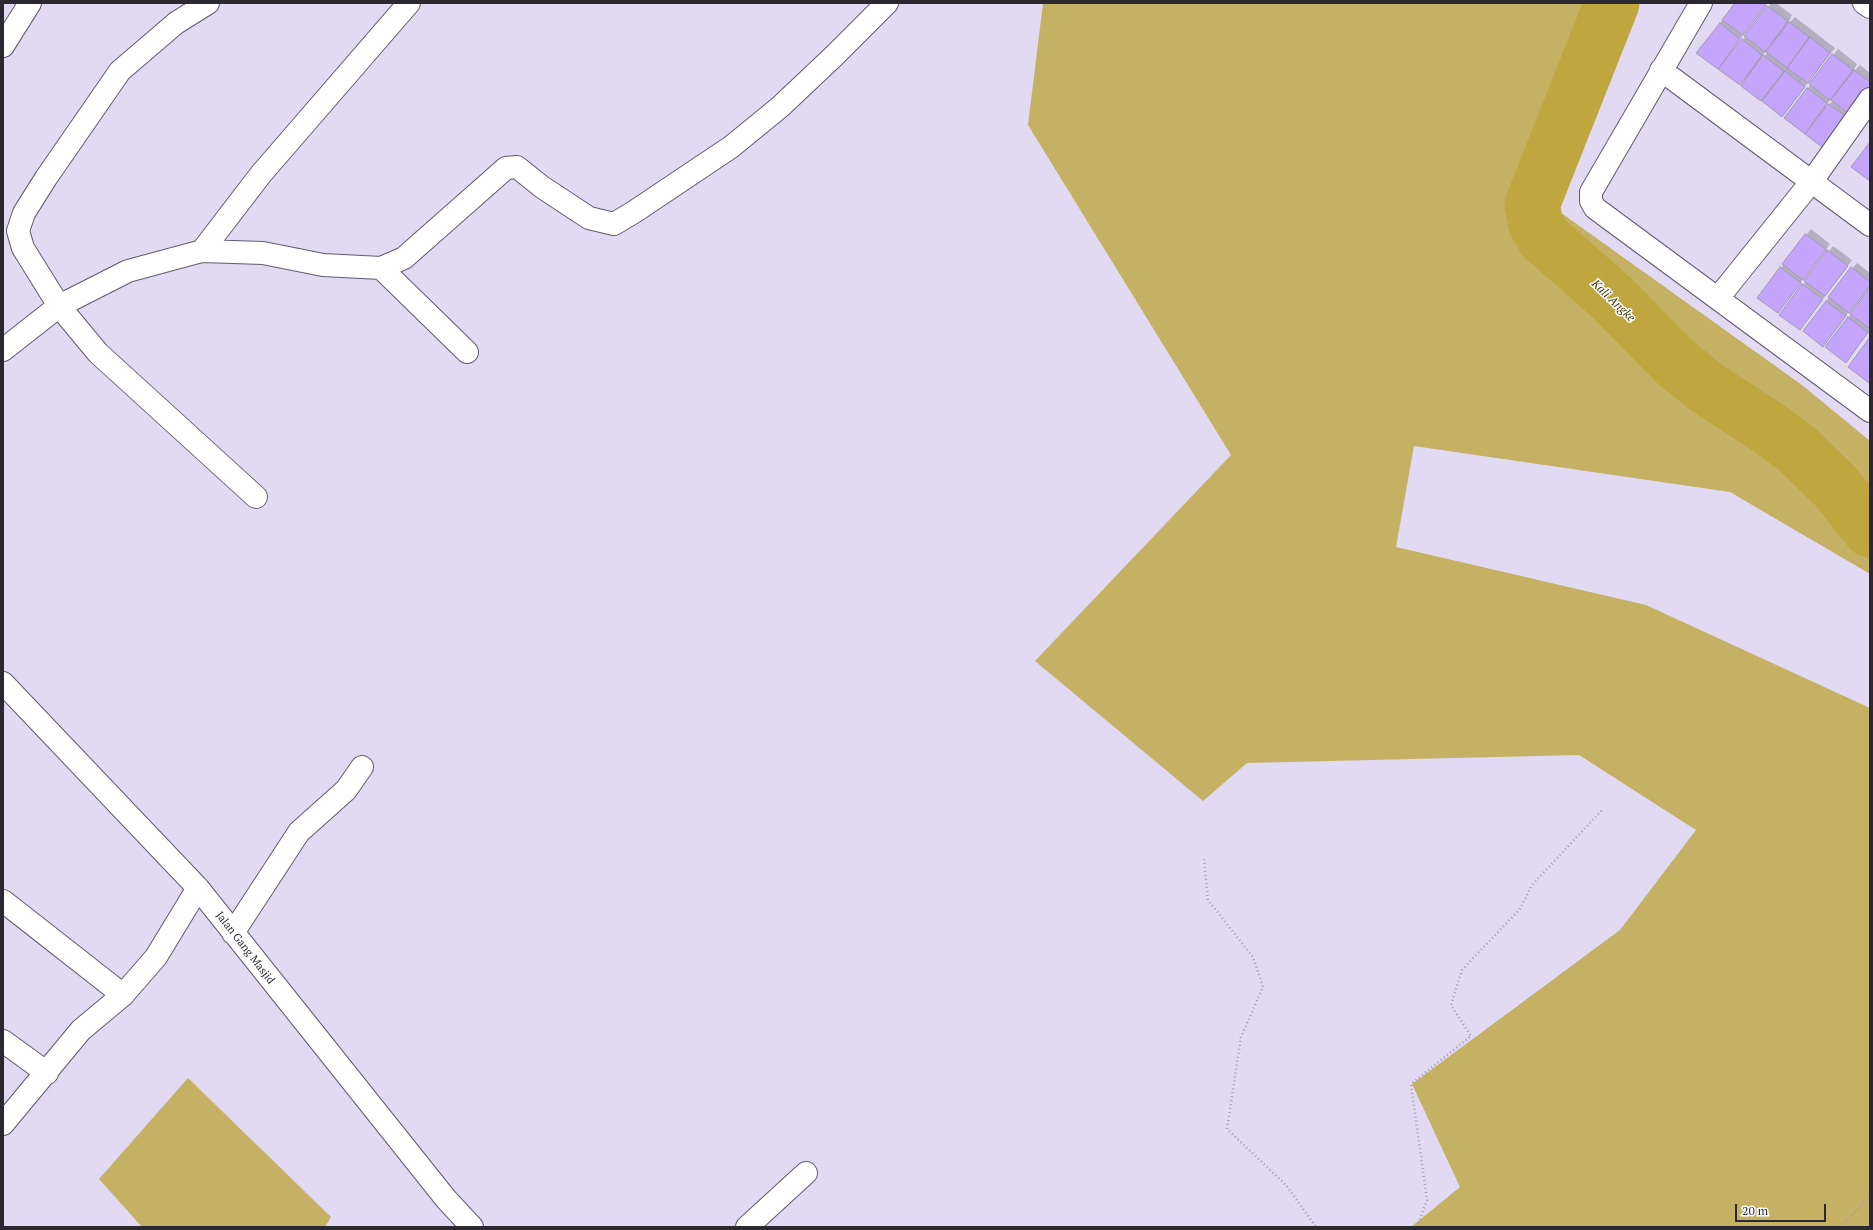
<!DOCTYPE html>
<html>
<head>
<meta charset="utf-8">
<style>
	body { margin:0 }
	#map { position:relative; width:1873px; height:1230px; overflow:hidden; background:#e1daf2; font-family:"PT Serif",serif }
	canvas { display:block }
	.frame { position:absolute; inset:0; border:4px solid #2b2831; pointer-events:none }
	.scale { position:absolute; left:1735px; top:1204px; width:91px; height:18px; box-sizing:border-box; border:2px solid #2b2831; border-top:0; padding-left:5px; font-size:12px; line-height:14px; white-space:nowrap; color:#2b2831; -webkit-text-stroke:3px #fff; paint-order:stroke }
</style>
</head>
<body>
<div id="map">
<canvas width="1873" height="1230"></canvas>
<div class="frame"></div>
<div class="scale">20 m</div>
</div>
<script>
const c = document.querySelector('canvas').getContext('2d');
c.lineJoin = 'round';
function paint(path, color) { c.fillStyle = color; c.fill(path, 'evenodd'); }
const shape = rows => new Path2D(rows.map(r => 'M' + r).join(''));
function stroke(path, color, width, dash) { c.strokeStyle = color; c.lineWidth = width; c.lineCap = dash ? 'butt' : 'round'; c.setLineDash(dash || []); c.stroke(path); }
function drawText(font, color, halo, rows, align = 'center') {
  c.font = font + ' "PT Serif",serif'; c.lineWidth = 3; c.setLineDash([]); c.textBaseline = 'middle'; c.strokeStyle = halo; c.fillStyle = color; for (const [text, x, y, turn = 0] of rows) {
    c.save(); c.translate(x, y); c.rotate((+turn || 0) * Math.PI / 180); c.textAlign = isNaN(turn) ? turn : align; if (halo) c.strokeText(text, 0, 0); c.fillText(text, 0, 0); c.restore();
  }
}
const green = shape([
	[1043,3,1633,3,1529,190,1802,385,1870,441,1870,574,1730,492,1414,446,1396,547,1646,605,1870,708,1870,1227,1411,1227,1460,1187,1412,1084,1620,930,1696,830,1579,755,1247,763,1203,801,1035,661,1231,455,1028,125],
	[188,1078,331,1217,325,1227,142,1227,99,1179]
]);
const shadow = shape([
	[1736,3,1767,3,1723,62,1720,23],
	[1771,3,1776,3,1792,15,1787,25,1795,17,1835,48,1782,116,1742,85,1748,76,1740,84,1743,40],
	[1773,42,1774,43,1768,50,1766,49],
	[1766,51,1768,52,1761,59,1760,58],
	[1838,49,1857,64,1852,73,1860,65,1870,73,1870,92,1831,143,1812,124,1804,132,1785,118],
	[1838,91,1839,91,1833,98,1831,97],
	[1831,99,1833,101,1826,107,1825,106],
	[1811,229,1830,244,1778,312,1781,268],
	[1833,246,1852,260,1800,329,1803,285],
	[1857,263,1870,273,1870,285,1823,345,1826,301],
	[1870,289,1870,331,1845,362,1848,318]
]);
const river = shape([
	[1612,3,1532,205,1536,224,1544,238,1612,298,1676,363,1707,388,1770,429,1798,450,1835,486,1870,530]
]);
const building = shape([
	[1735,3,1763,3,1766,5,1743,35,1722,20,1735,3],
	[1767,6,1788,21,1765,52,1744,36,1767,6],
	[1789,22,1809,37,1787,68,1766,52,1789,22],
	[1720,23,1740,39,1718,69,1696,53,1720,23],
	[1810,37,1830,53,1808,83,1787,68,1810,37],
	[1742,39,1762,55,1740,85,1718,69,1742,39],
	[1832,54,1853,70,1830,100,1809,84,1832,54],
	[1763,55,1784,71,1761,101,1741,86,1763,55],
	[1854,70,1870,82,1870,92,1852,116,1831,100,1854,70],
	[1785,71,1805,87,1782,117,1762,101,1785,71],
	[1807,88,1827,103,1805,134,1784,118,1807,88],
	[1828,104,1850,119,1826,150,1805,134,1828,104],
	[1870,142,1870,181,1851,167,1870,142],
	[1805,234,1826,249,1803,280,1782,264,1805,234],
	[1827,250,1848,266,1825,296,1804,281,1827,250],
	[1780,267,1801,283,1778,313,1757,298,1780,267],
	[1851,267,1870,282,1870,285,1849,313,1828,297,1851,267],
	[1802,284,1823,299,1800,330,1779,315,1802,284],
	[1870,287,1870,329,1850,314,1870,287],
	[1826,301,1846,316,1823,347,1803,331,1826,301],
	[1848,317,1868,332,1846,363,1825,347,1848,317],
	[1870,337,1870,381,1869,383,1848,367,1870,337]
]);
const path = shape([
	[1204,859,1208,900,1253,957,1263,987,1241,1037,1227,1129,1286,1185,1316,1227],
	[1417,1227,1427,1200,1411,1084,1471,1036,1451,1005,1462,970,1520,909,1532,885,1603,809],
	[1841,1227,1870,1196]
]);
const minor = shape([
	[1701,3,1591,192,1591,201,1595,208,1870,411],
	[1864,3,1870,7],
	[3,46,30,3],
	[1661,70,1870,225],
	[202,251,263,253,323,265,381,268,404,258,506,168,517,167,542,187,589,218,614,224,634,212,731,147,780,107,834,56,887,3],
	[381,268,467,352],
	[1718,298,1812,181,1870,99],
	[3,350,59,306,23,248,18,231,24,213,46,178,120,71,176,23,208,3],
	[256,497,98,353,59,306,128,271,202,251,261,174,409,3],
	[3,683,198,888,446,1199,472,1227],
	[3,901,123,995],
	[233,933,299,832,346,790,362,767],
	[3,1041,47,1073],
	[3,1124,81,1030,123,995,156,957,198,888],
	[747,1227,806,1173]
]);
const streetNames = [
	["Jalan Gang Masjid",245,948,52]
];
const waterNames = [
	["Kali Angke",1613,301,44]
];
paint(green, '#c4b164');
paint(shadow, '#0003');
stroke(river, '#bfa63e', 55);
paint(building, '#c4a5fb');
stroke(building, '#a199b0', 1);
stroke(minor, '#615a6f', 24);
stroke(path, '#a49eb1', 2.5, [1, 3]);
stroke(minor, '#fff', 22);
drawText('11px', '#2b2831', '#fff', streetNames);
drawText('italic 12px', '#3c3104', '#fff', waterNames);
</script>
</body>
</html>
